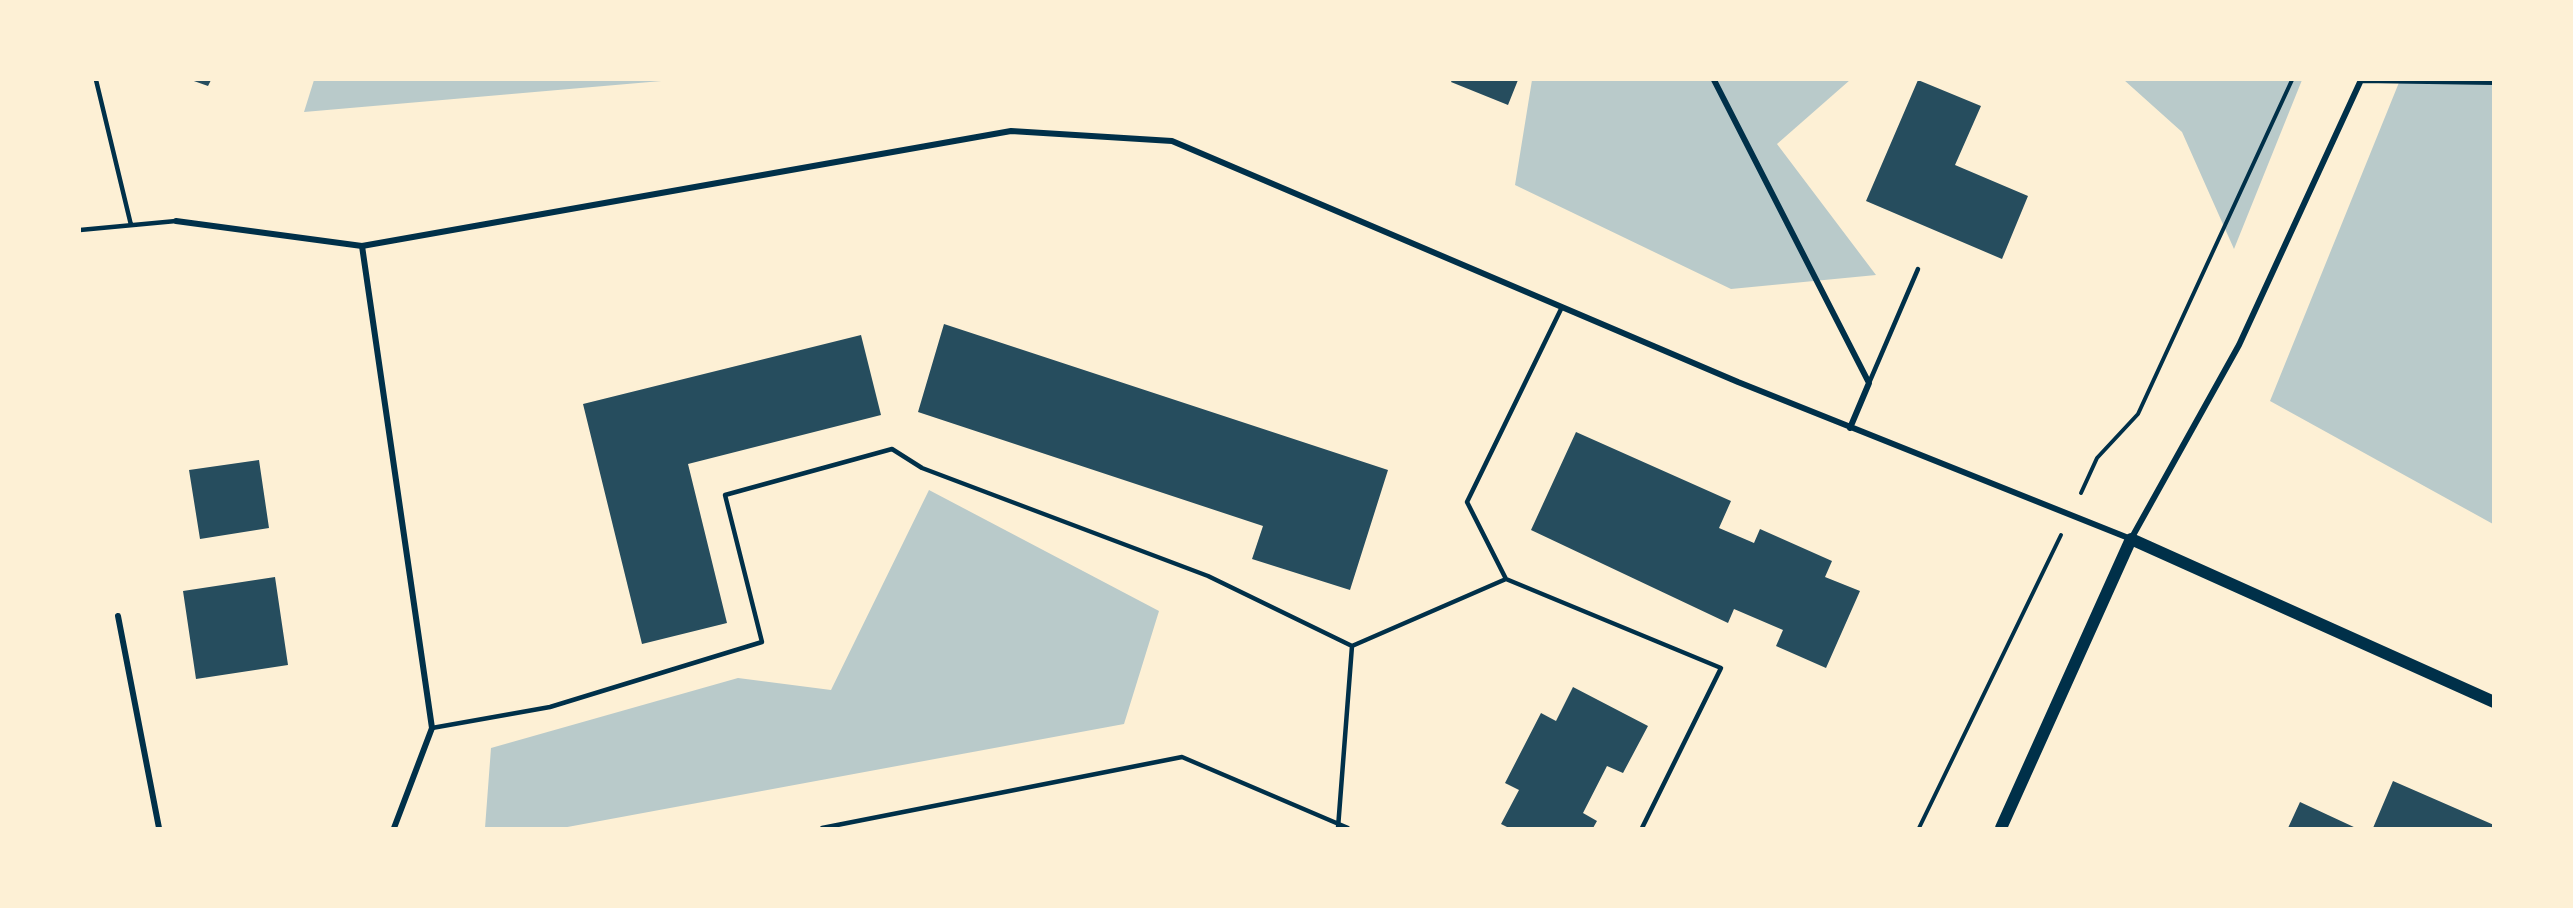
<!DOCTYPE html>
<html>
<head>
<meta charset="utf-8">
<style>
	body { margin:0 }
	#map { position:relative; width:2573px; height:908px; overflow:hidden; background:#fdf0d5; font-family:Spectral,serif }
	canvas { display:block }
	.frame { position:absolute; inset:0; border:81px solid #fdf0d5; pointer-events:none }
</style>
</head>
<body>
<div id="map">
<canvas width="2573" height="908"></canvas>
<div class="frame"></div>
</div>
<script>
const c = document.querySelector('canvas').getContext('2d');
c.lineJoin = 'round';
function paint(path, color) { c.fillStyle = color; c.fill(path, 'evenodd'); }
const shape = rows => new Path2D(rows.map(r => 'M' + r).join(''));
function stroke(path, color, width, dash) { c.strokeStyle = color; c.lineWidth = width; c.lineCap = dash ? 'butt' : 'round'; c.setLineDash(dash || []); c.stroke(path); }
const green = shape([
	[314,80,673,80,304,112],
	[1532,80,1850,80,1777,144,1876,275,1731,289,1515,185],
	[2124,80,2302,80,2234,249,2182,132],
	[2400,80,2493,80,2493,524,2270,401],
	[929,490,1159,611,1124,724,562,828,485,828,491,748,738,678,831,690]
]);
const building = shape([
	[191,80,211,80,208,86],
	[1452,80,1518,80,1508,105,1451,82],
	[1918,80,1981,106,1955,165,2028,196,2002,259,1866,201],
	[944,324,1388,470,1350,590,1252,559,1263,526,918,412],
	[861,335,881,415,688,464,727,623,642,644,583,404],
	[1576,432,1731,501,1719,528,1754,543,1760,529,1832,561,1825,577,1860,591,1826,668,1776,646,1783,630,1734,609,1728,623,1531,530],
	[259,460,269,528,200,539,189,470],
	[275,577,288,665,196,679,183,591],
	[1573,687,1648,726,1623,773,1607,766,1583,813,1597,821,1593,828,1509,828,1501,824,1519,790,1505,783,1541,713,1556,721],
	[2393,781,2494,825,2494,828,2373,828],
	[2300,802,2356,828,2288,828]
]);
const path = shape([
	[2081,493,2097,458,2138,414,2292,80],
	[1919,828,2061,535]
]);
const service = shape([
	[96,80,131,225],
	[80,230,176,221],
	[1869,383,1918,269],
	[1506,579,1467,502,1562,307],
	[1352,646,1506,579,1721,668,1642,828],
	[432,728,550,707,762,642,725,495,892,449,922,468,1208,576,1352,646,1338,828],
	[822,828,1182,757,1348,828]
]);
const minor = shape([
	[1714,80,1869,383,1850,428],
	[2362,80,2494,82],
	[176,221,362,246,1011,131,1172,141,1738,382,2131,539,2239,345,2361,80],
	[362,246,432,728,394,828],
	[118,616,159,828]
]);
const secondary = shape([
	[2001,828,2131,539,2494,702]
]);
paint(green, '#b9caca');
paint(building, '#264d5e');
stroke(path, '#003049', 4);
stroke(service, '#003049', 4.5);
stroke(minor, '#003049', 6);
stroke(secondary, '#003049', 12);
</script>
</body>
</html>
